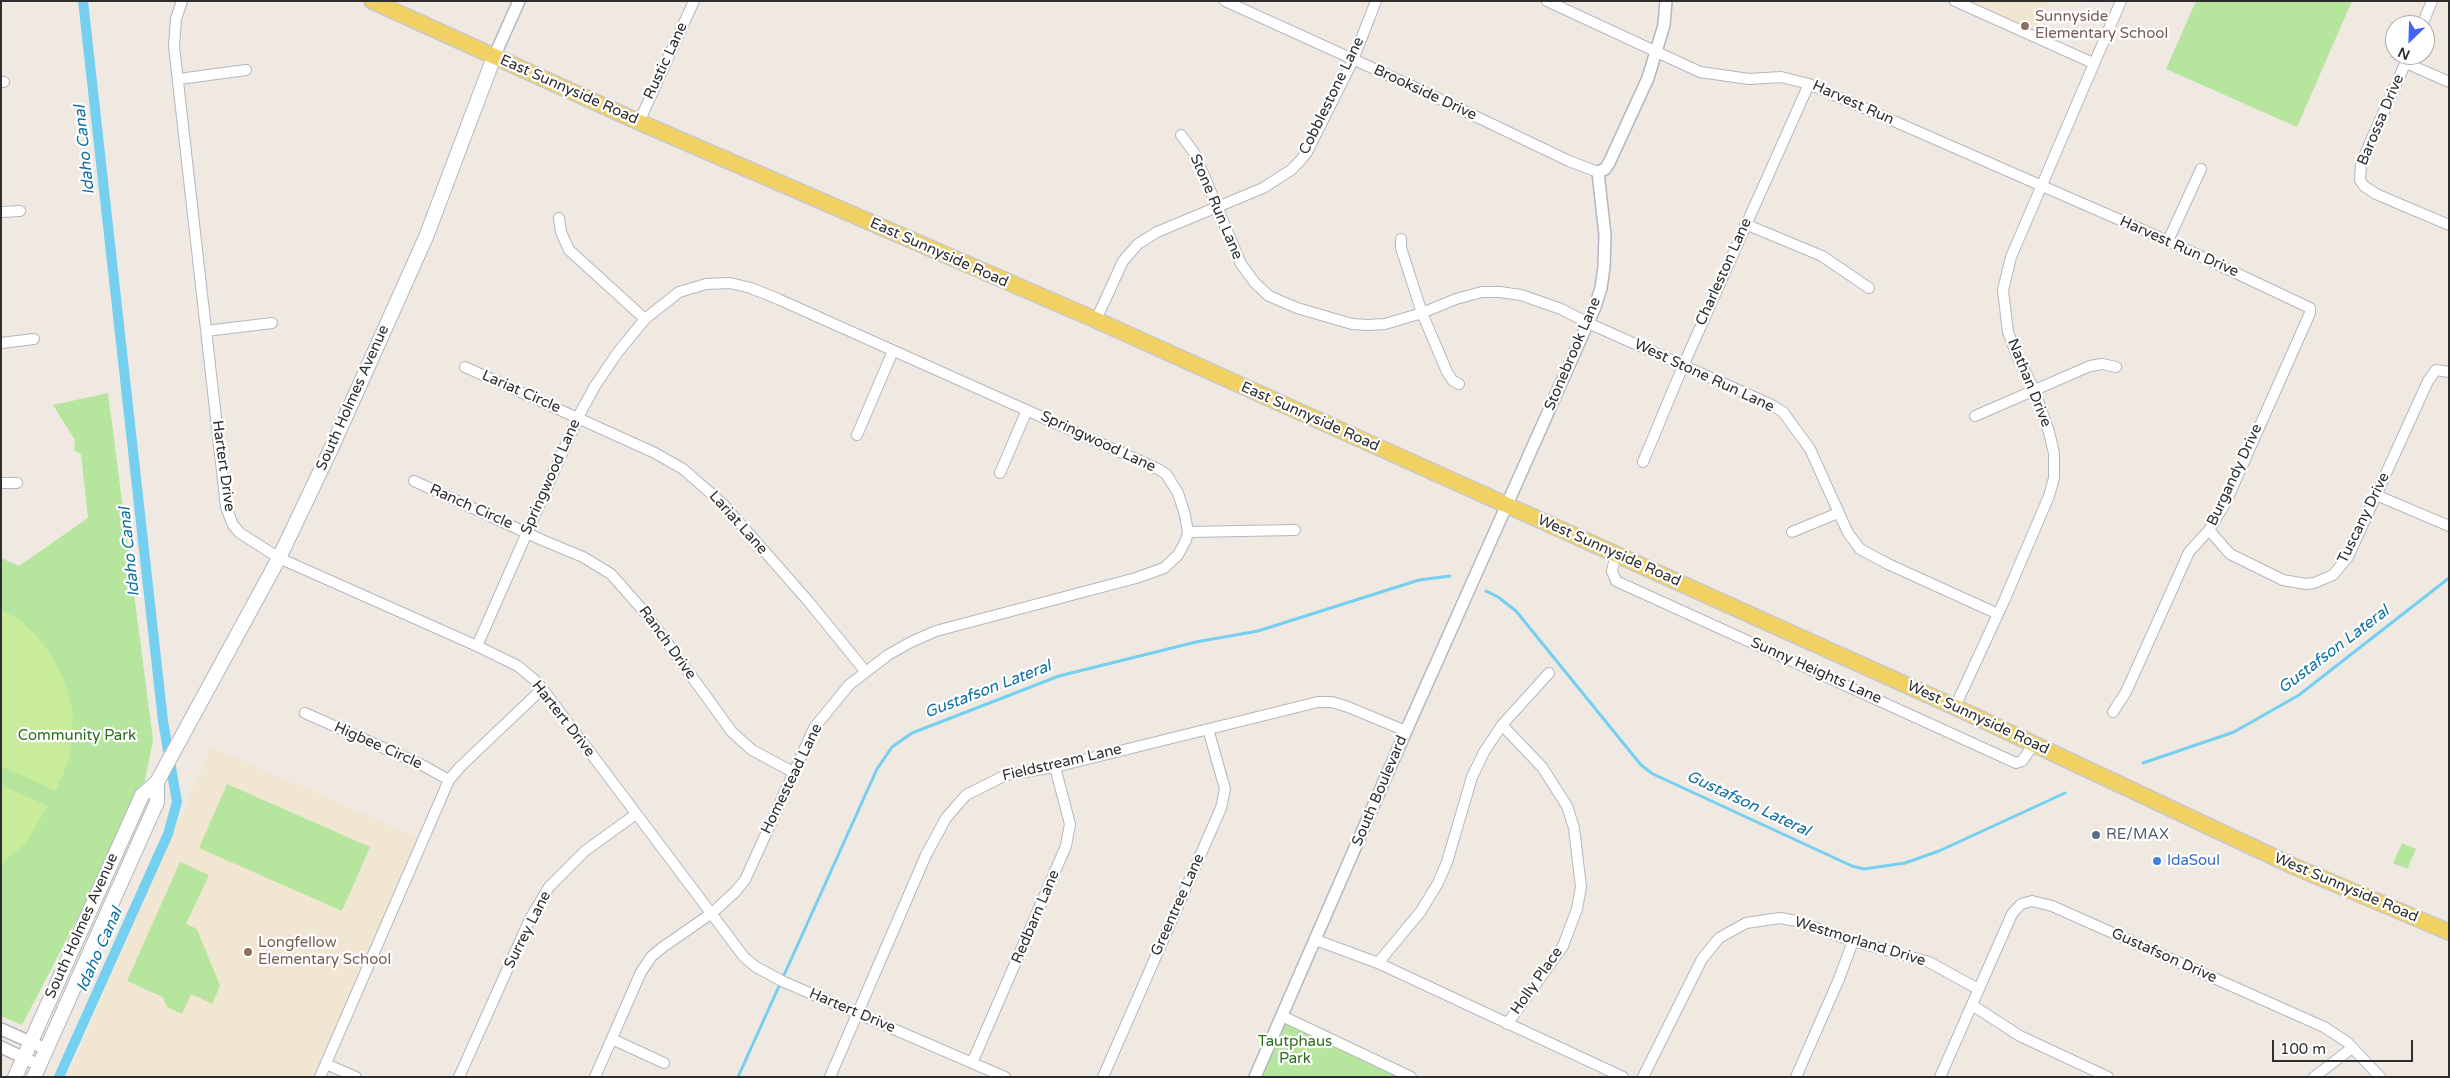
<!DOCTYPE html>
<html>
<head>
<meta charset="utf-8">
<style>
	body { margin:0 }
	#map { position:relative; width:2450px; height:1078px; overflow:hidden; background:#efe9e1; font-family:"Varela Round",sans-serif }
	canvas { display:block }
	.frame { position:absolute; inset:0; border:2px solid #2e2e2e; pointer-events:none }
	.north { position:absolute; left:2385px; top:15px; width:50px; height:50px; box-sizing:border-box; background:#fff; border:1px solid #ababab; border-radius:50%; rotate:204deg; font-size:14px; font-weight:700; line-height:20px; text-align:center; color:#2e2e2e }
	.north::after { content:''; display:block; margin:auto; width:18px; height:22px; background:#4264fb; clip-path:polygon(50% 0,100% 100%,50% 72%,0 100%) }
	.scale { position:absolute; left:2272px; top:1040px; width:141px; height:22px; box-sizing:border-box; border:2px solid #2e2e2e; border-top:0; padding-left:6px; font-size:15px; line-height:18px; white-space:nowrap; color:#2e2e2e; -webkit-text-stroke:4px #fff; paint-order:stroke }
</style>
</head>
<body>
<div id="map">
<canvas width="2450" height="1078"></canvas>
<div class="frame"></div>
<div class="north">N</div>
<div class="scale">100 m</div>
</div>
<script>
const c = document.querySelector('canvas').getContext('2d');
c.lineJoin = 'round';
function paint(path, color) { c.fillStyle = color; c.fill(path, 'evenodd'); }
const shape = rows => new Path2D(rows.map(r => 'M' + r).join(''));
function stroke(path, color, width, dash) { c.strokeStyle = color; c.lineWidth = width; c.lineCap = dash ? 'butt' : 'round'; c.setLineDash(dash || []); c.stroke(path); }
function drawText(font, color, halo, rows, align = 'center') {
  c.font = font + ' "Varela Round",sans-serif'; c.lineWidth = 4.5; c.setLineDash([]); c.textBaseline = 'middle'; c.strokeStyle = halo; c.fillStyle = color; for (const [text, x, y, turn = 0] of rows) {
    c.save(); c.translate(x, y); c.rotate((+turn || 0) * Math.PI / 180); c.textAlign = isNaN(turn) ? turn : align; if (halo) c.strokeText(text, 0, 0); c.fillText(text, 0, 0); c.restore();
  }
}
const education = shape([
	[1955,1,2052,1,2036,37],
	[211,747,424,840,320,1077,67,1077]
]);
const green = shape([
	[2196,1,2352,1,2297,127,2166,69],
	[108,393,153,740,142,795,22,1025,1,1016,1,558,19,566,88,518,81,454,74,450,75,440,53,405],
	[227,784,370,847,342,911,199,848],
	[2402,843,2416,849,2407,869,2393,863],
	[180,862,209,875,186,924,197,929,220,986,212,1004,191,994,182,1014,167,1007,163,997,127,981],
	[1282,1016,1411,1077,1255,1077]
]);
const pitch = shape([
	[1,610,20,620,37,636,52,656,64,680,73,711,72,739,68,762,56,791,1,766],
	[1,785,48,806,25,844,1,864]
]);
const stream = shape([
	[1486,591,1498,597,1516,611,1641,765,1653,774,1852,866,1864,869,1905,863,1939,851,2065,793],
	[2143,763,2234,732,2299,695,2449,578],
	[738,1077,877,769,892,747,912,733,1059,676,1196,642,1258,631,1419,580,1450,576]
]);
const canal = shape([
	[59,1077,168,834,177,802,163,721,83,1]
]);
const minor = shape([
	[182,1,176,19,174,46,226,507,233,525,240,533,279,558,477,646,518,666,538,683,744,957,756,967,784,982,1005,1077],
	[1225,1,1412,86,1569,161,1598,172],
	[1547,1,1700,72,1749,79,1781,77,1809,84,2168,241,2310,308,2310,313,2226,502,2209,530,2189,552,2126,692,2113,712],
	[1955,1,2093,63],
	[2422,25,2432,1],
	[2409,55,2361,163,2360,180,2364,186,2376,194,2449,225],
	[2406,63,2449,82],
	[179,79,246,70],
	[1,82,4,82],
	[639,122,694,1],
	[1181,135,1195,154,1241,264,1255,283,1269,296,1297,308,1352,324,1368,325,1385,324,1422,313,1456,299,1482,292,1500,292,1521,295,1561,309,1588,323,1772,405,1783,412,1810,449,1848,533,1860,549,1888,564,1998,614],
	[1,212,20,211],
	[559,218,561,232,569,250,645,319],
	[1745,224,1822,256,1869,288],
	[1401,239,1401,248,1422,313,1447,372,1453,381,1459,384],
	[2168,241,2201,169],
	[1096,320,1123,261,1138,244,1157,232,1263,188,1291,170,1300,161,1307,152,1353,60,1376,1],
	[206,331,272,323],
	[1,343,34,339],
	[465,367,655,453,683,469,723,504,809,602,865,671],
	[1975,416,2090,366,2102,364,2116,367],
	[857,435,893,351],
	[1643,462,1683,366,1809,84],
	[1000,473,1027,410],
	[414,481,542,540,583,557,611,574,647,615,732,732,752,750,793,772],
	[1,483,17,483],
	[2376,495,2449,526],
	[2209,530,2230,554,2283,580,2306,584,2314,583,2333,575,2348,557,2428,381,2436,370,2449,372],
	[1188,532,1295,530],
	[1792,532,1838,513],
	[1616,554,1612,571,1616,581,2016,763,2022,761,2034,744],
	[477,646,578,417,595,386,618,352,645,319,679,292,706,284,730,283,751,288,778,299,1158,469,1166,474,1178,493,1185,515,1188,532,1186,540,1178,555,1164,568,1136,578,936,631,911,642,888,655,849,685,814,728,745,880,735,892,712,913,663,947,652,956,641,972,595,1077],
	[1955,707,2004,601,2049,496,2054,478,2054,453,2049,432,2034,389,2018,358,2008,332,2003,290,2011,257,2121,1],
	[305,713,422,765,449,780],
	[1502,725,1542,767,1567,806,1574,828,1581,887,1577,909,1563,946,1507,1024],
	[1316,940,1378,963,1623,1077],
	[1378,963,1421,911,1438,883,1447,862,1472,777,1484,752,1502,725,1549,673],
	[1972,1005,2020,1036,2108,1077],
	[1282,1016,1411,1077],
	[612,1039,664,1063],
	[972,1063,1066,846,1070,824,1055,767],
	[326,1064,356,1077],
	[320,1077,449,780,460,767,542,689],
	[459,1077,530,919,549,887,585,851,636,814],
	[830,1077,926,855,946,818,966,795,1006,775,1055,767,1318,702,1332,702,1348,707,1406,731],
	[1103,1077,1221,808,1225,789,1208,729],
	[1643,1077,1702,959,1719,938,1746,923,1780,918,1796,921,1853,941,1929,962,1978,989],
	[1796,1077,1839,979,1853,941],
	[1940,1077,2012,914,2021,904,2032,901,2052,906,2324,1027,2347,1042,2380,1077],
	[2314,1077,2352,1048]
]);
const tertiary = shape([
	[494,57,519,1],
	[1,1029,46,1049],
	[1,1047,39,1065],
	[1255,1077,1406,731,1595,307,1601,288,1604,267,1605,235,1598,172,1605,169,1609,163,1648,78,1664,25,1666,1]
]);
const secondary = shape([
	[15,1077,142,795,157,782,279,558,331,449,426,237,494,57],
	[34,1077,157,802,157,782]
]);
const primary = shape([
	[372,1,639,122,1096,320,1955,707,2293,866,2449,932]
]);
const markers = [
	[2025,26,5,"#8d6e63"],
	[2096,835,5,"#5c6f8a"],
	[2157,861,5,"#3f7fe0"],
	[248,952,5,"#8d6e63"]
];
const educationNames = [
	["Sunnyside",2035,17],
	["Elementary School",2035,34],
	["Longfellow",258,943],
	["Elementary School",258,960]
];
const streetNames = [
	["Rustic Lane",666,61,-65],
	["East Sunnyside Road",569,90,24],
	["Brookside Drive",1425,93,25],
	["Cobblestone Lane",1332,96,-64],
	["Harvest Run",1853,103,24],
	["Barossa Drive",2381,120,-67],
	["Stone Run Lane",1216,207,67],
	["Harvest Run Drive",2179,247,24],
	["East Sunnyside Road",939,253,24],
	["Charleston Lane",1724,272,-66],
	["Stonebrook Lane",1573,354,-67],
	["West Stone Run Lane",1704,376,25],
	["Nathan Drive",2029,383,68],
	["Lariat Circle",521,392,24],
	["South Holmes Avenue",353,398,-66],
	["East Sunnyside Road",1310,417,24],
	["Springwood Lane",1098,442,25],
	["Hartert Drive",223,466,82],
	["Burgandy Drive",2235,475,-65],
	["Springwood Lane",551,477,-66],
	["Ranch Circle",471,507,24],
	["Tuscany Drive",2364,518,-64],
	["Lariat Lane",738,523,48],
	["West Sunnyside Road",1609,551,24],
	["Ranch Drive",667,643,54],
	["Sunny Heights Lane",1816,671,24],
	["West Sunnyside Road",1978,718,25],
	["Hartert Drive",563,719,52],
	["Higbee Circle",378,746,24],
	["Fieldstream Lane",1062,763,-13],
	["Homestead Lane",792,779,-64],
	["South Boulevard",1380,791,-67],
	["West Sunnyside Road",2346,888,23],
	["Greentree Lane",1178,905,-66],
	["Redbarn Lane",1036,917,-67],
	["South Holmes Avenue",82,926,-66],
	["Surrey Lane",528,930,-63],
	["Westmorland Drive",1860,942,17],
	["Gustafson Drive",2164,956,24],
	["Holly Place",1537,981,-55],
	["Hartert Drive",852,1011,23]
];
const parkNames = [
	["Community Park",77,736],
	["Tautphaus",1295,1042],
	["Park",1295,1059]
];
const serviceNames = [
	["RE/MAX",2106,835]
];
const shopNames = [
	["IdaSoul",2167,861]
];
const waterNames = [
	["Idaho Canal",85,150,-96],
	["Idaho Canal",130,552,-96],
	["Gustafson Lateral",2334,650,-37],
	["Gustafson Lateral",988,690,-21],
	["Gustafson Lateral",1748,804,25],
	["Idaho Canal",100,950,-66]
];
paint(education, '#f0e6d1');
paint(green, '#b6e59e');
paint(pitch, '#c9ec9a');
stroke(stream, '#75cff0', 3);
stroke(canal, '#75cff0', 10);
stroke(minor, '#b4b7c1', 12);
stroke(tertiary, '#b4b7c1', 14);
stroke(secondary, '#b4b7c1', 16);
stroke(primary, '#c9c9c9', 18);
stroke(minor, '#fff', 10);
stroke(tertiary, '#fff', 11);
stroke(secondary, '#fff', 14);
stroke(primary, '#f2d163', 15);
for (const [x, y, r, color] of markers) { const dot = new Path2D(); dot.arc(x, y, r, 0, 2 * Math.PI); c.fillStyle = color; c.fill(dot); stroke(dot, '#fff', 2); }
drawText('15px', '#785e54', '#fff', educationNames, 'left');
drawText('15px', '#2e2e2e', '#fff', streetNames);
drawText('15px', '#2c6e1b', '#fff', parkNames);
drawText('15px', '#4e5e75', '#fff', serviceNames, 'left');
drawText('15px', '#366cbe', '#fff', shopNames, 'left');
drawText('italic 16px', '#0d6fa3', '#fff', waterNames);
</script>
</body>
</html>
